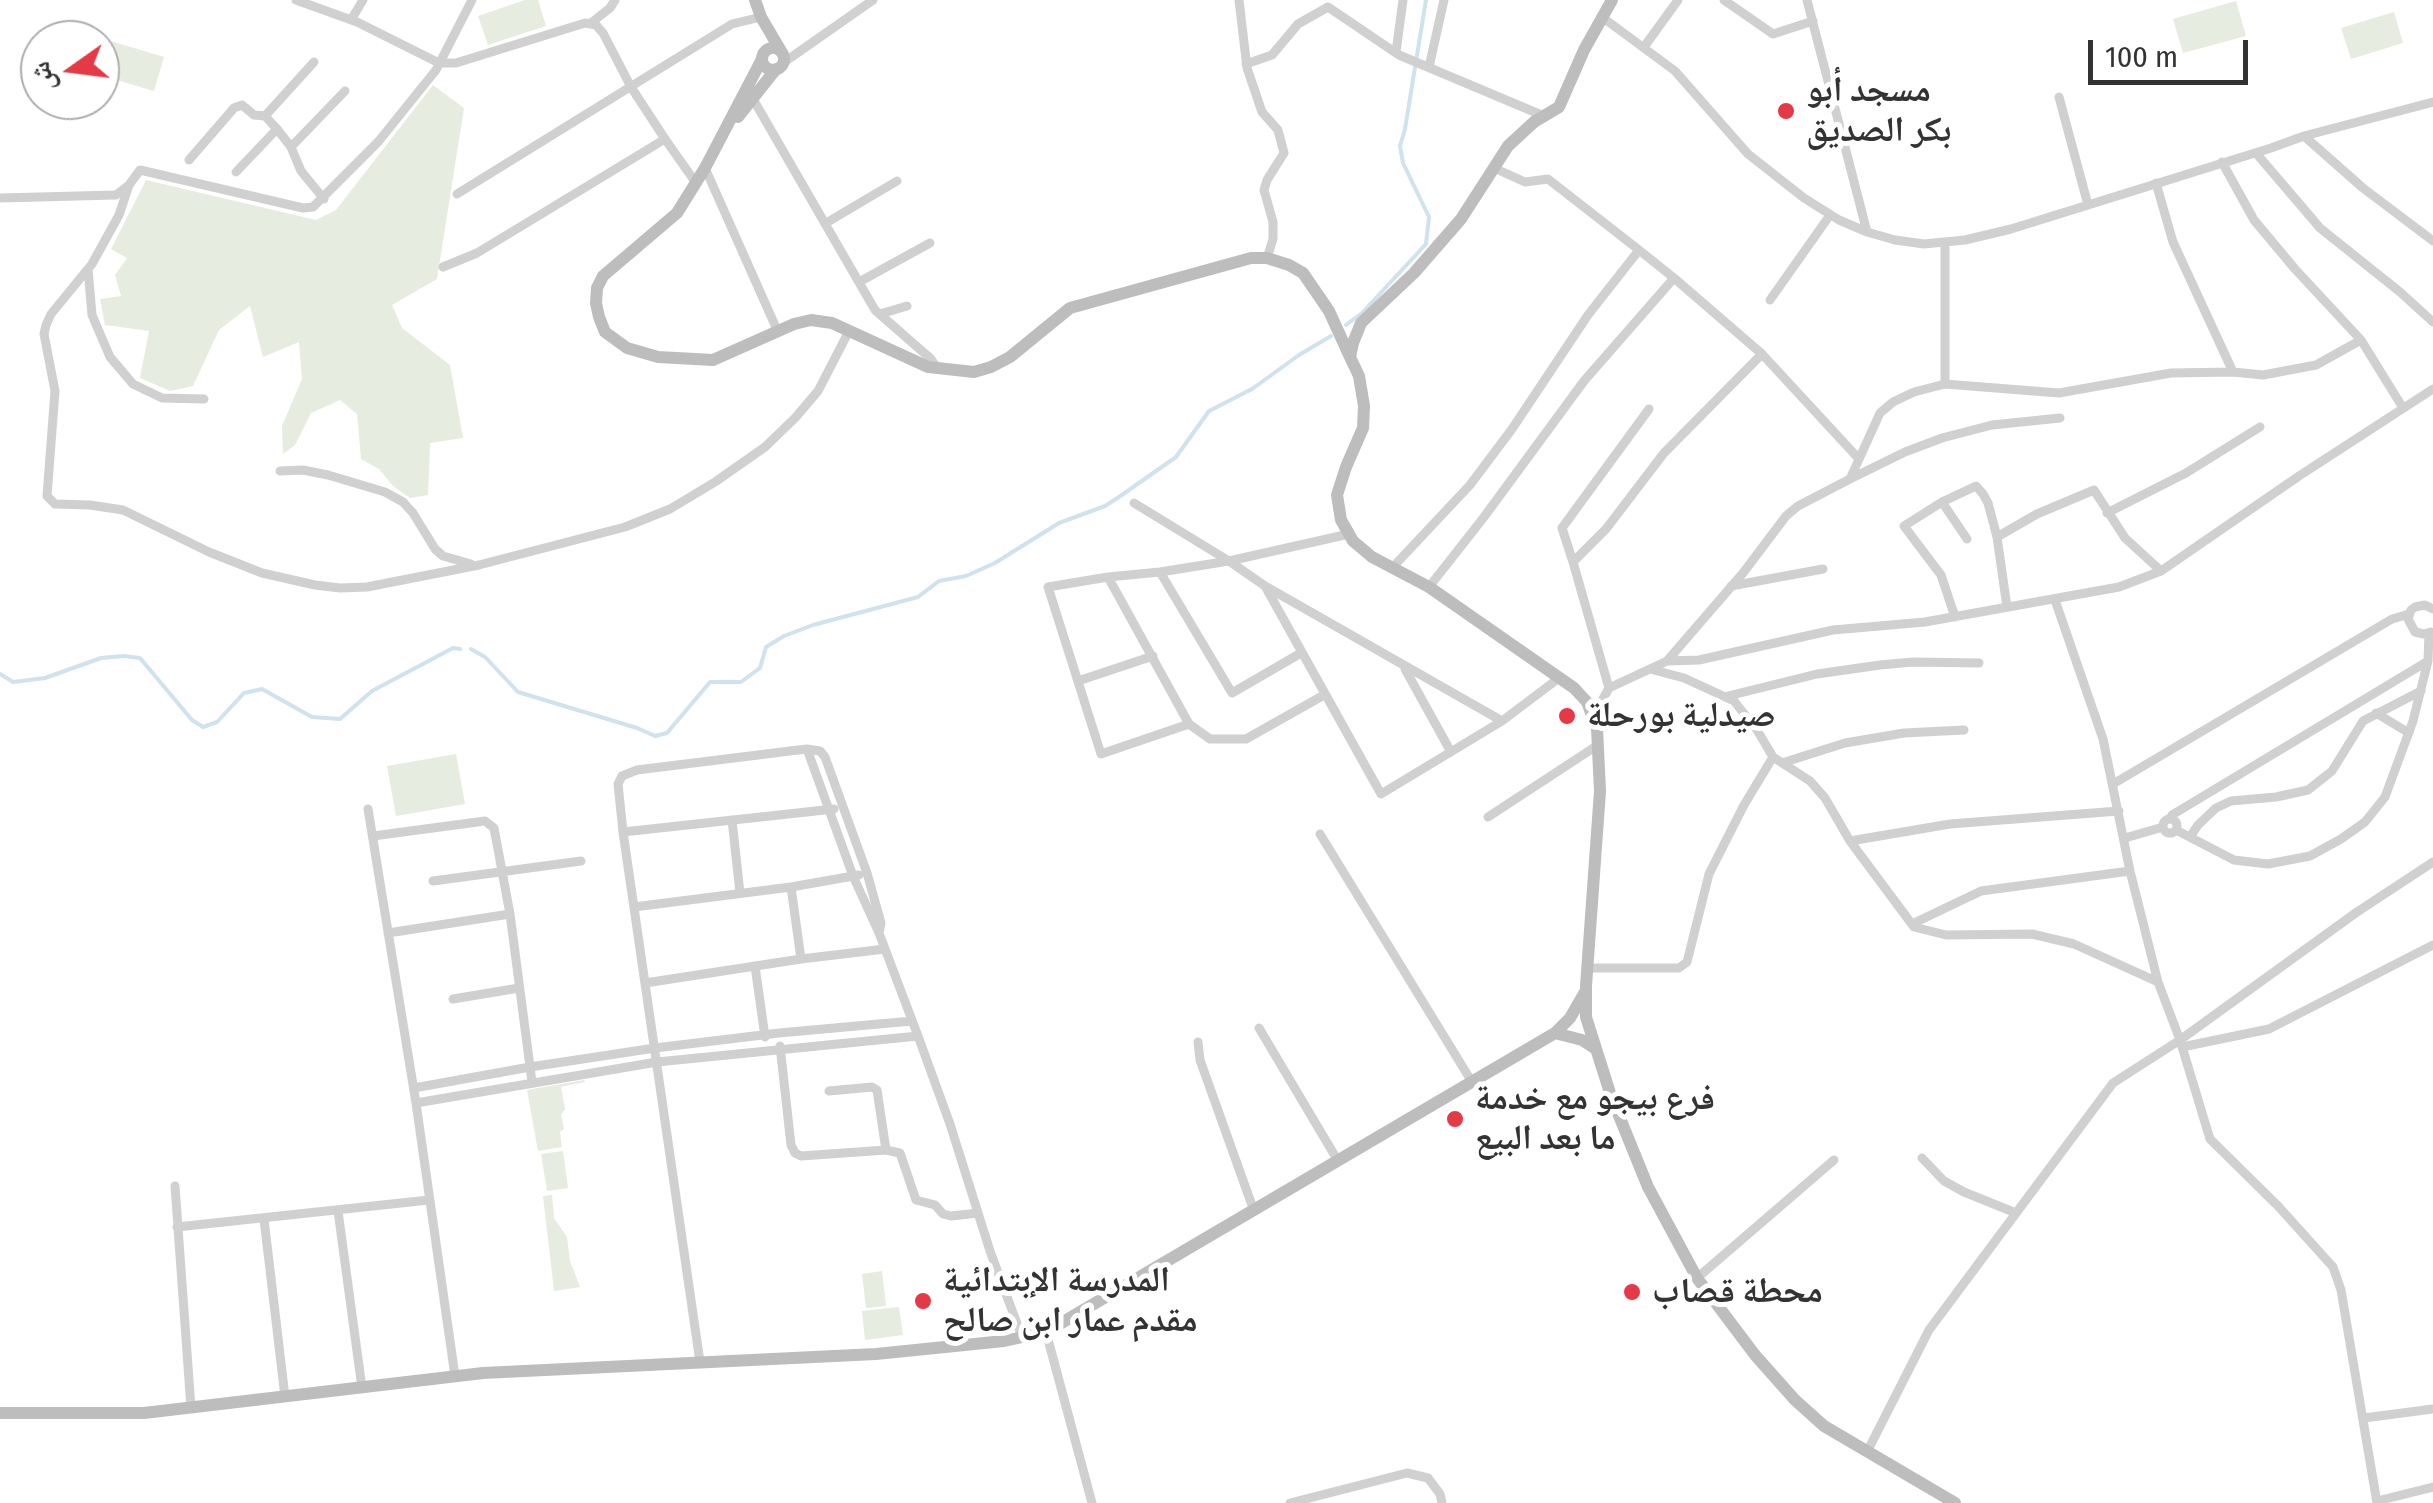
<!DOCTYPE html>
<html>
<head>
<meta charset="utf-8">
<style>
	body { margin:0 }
	#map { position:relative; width:2433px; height:1503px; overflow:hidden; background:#fff; font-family:"Fira Sans Condensed","Noto Naskh Arabic",sans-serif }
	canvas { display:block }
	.north { position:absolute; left:20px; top:20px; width:100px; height:100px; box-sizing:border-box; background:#fff; border:2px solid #adadad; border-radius:50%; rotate:256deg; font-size:28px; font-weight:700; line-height:40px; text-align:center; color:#333 }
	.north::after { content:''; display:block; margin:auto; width:35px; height:45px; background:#e63946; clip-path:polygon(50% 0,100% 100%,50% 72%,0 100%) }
	.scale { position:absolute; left:2088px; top:40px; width:160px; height:45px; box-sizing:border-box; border:5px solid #333; border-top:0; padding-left:12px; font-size:30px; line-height:35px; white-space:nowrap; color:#333; -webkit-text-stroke:8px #fff; paint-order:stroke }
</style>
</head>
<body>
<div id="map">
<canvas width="2433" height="1503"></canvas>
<div class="north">ش</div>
<div class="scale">100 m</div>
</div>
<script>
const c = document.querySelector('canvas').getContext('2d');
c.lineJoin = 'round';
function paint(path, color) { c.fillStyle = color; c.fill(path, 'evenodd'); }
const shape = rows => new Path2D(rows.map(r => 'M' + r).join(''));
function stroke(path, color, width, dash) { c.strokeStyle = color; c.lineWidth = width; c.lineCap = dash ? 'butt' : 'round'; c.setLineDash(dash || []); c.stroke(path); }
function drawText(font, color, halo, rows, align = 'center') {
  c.font = font + ' "Fira Sans Condensed","Noto Naskh Arabic",sans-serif'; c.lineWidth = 10; c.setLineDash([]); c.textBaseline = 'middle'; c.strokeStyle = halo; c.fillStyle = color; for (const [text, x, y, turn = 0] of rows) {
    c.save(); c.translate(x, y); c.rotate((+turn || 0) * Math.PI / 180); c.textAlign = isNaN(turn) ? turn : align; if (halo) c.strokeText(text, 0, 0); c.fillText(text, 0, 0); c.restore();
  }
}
const green = shape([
	[525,0,538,0,546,26,488,45,478,16],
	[2236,1,2246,36,2183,53,2173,19],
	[2394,12,2403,43,2351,59,2341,28],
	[97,37,164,57,154,91,100,75,100,40,96,40],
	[433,85,464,108,437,279,392,305,402,328,450,365,463,438,430,443,428,495,410,498,393,486,379,469,361,459,357,414,340,400,311,413,295,445,283,454,282,426,302,379,299,342,263,357,250,306,219,330,193,386,170,391,140,378,149,331,105,325,100,299,121,296,115,275,127,258,111,249,146,180,316,220,336,210],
	[456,754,465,804,396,816,387,766],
	[584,1080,585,1082,561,1087,565,1109,561,1115,564,1129,560,1132,562,1147,538,1151,527,1090],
	[563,1151,568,1188,547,1191,541,1154],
	[552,1195,554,1218,567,1237,570,1261,580,1287,554,1291,543,1196],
	[882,1271,886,1306,866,1308,862,1274],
	[899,1307,903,1335,865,1340,862,1311]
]);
const stream = shape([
	[1346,325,1362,313,1426,244,1429,217,1403,163,1400,146,1405,129,1426,0],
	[471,649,485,657,518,692,637,728,655,736,667,733,710,682,741,682,760,668,766,647,784,636,813,625,918,597,939,581,966,576,995,563,1059,523,1105,506,1119,497,1176,457,1209,411,1252,389,1299,355,1331,336],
	[0,674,13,682,45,678,101,658,124,656,140,658,192,720,203,727,217,722,244,693,262,689,312,717,340,719,372,691,453,648,460,649]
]);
const street = shape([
	[296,0,357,22,439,63,456,63,585,23,596,25,603,33,631,87,665,139,477,253,443,267],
	[1239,0,1247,68,1262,112,1278,130,1284,153,1267,180,1264,190,1273,222,1273,239,1267,258],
	[1724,0,1773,34,1813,21],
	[1807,0,1867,232],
	[1602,17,1675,71,1748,154,1804,198,1839,220,1867,232,1895,240,1924,244,1965,240,2011,229,2271,148,2304,136,2433,102],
	[351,20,363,0],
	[591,23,610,8,615,0],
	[1644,47,1678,0],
	[1396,52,1403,0],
	[783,63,873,0],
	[1246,64,1272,55,1298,24,1328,7,1399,55,1544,116],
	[1429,67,1444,0],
	[2059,97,2088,205],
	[753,99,875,310,931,359,937,368],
	[265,116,314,62],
	[2304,136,2363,188,2433,241],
	[665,139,696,183],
	[291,147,345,91],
	[2256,153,2320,228,2400,292,2433,322],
	[189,160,234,108,242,105,254,115,265,116,277,129,291,147,301,171,324,199],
	[2222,162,2254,220,2295,269,2361,340,2403,408],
	[705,168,778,332],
	[236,172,277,129],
	[2156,183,2173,242,2233,372],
	[129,185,119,215,92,264,51,314,46,325,44,334,55,391,47,496,55,504,90,505,123,510,209,552,262,573,315,585,340,588,367,587,479,565,625,527,670,509,715,482,765,447,795,418,818,391,849,331],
	[457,194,732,24,761,17],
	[0,198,116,195,129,185,140,170,303,208,313,207,378,142,436,70,472,0],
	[826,223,897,181],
	[88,269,92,315,110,357,133,384,162,398,204,399],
	[1674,278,1762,354,1859,459],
	[859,282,930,243],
	[1770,300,1830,215],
	[880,314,907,306],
	[1945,384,2059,393,2171,373,2233,372,2263,375,2316,365,2361,340],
	[280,471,303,470,328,475,385,492,403,502,413,513,435,549,443,556,471,564],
	[1850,479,1905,452,1942,438,1992,425,2060,418],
	[1942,502,1967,539],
	[1134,503,1229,561,1265,586,1502,721],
	[2107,513,2186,473,2260,427],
	[1997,537,2037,514,2094,490,2125,538,2161,571],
	[1573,562,1562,528,1649,409],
	[1392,568,1470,485,1512,429,1588,315,1639,250,1548,179,1525,182,1494,168],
	[1160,572,1232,693,1301,653],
	[1108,577,1189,724,1210,739,1246,739,1324,695],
	[1265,586,1381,794,1502,721,1559,678],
	[1731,586,1823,569],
	[1429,587,1484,517,1584,381,1674,278,1639,250],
	[2055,600,2103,739,2130,871,2158,982],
	[1955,617,1941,575,1904,526,1942,502,1976,486,1983,494,1988,503,1997,537,2007,607],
	[2431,632,2424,634,2415,632,2408,619,2411,610,2415,607,2425,605,2433,609],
	[1667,661,1699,660,1833,630,1925,622,2119,587,2161,571,2299,476,2433,389],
	[1405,669,1451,752],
	[1650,669,1684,678,1734,701,1757,730,1773,757,1810,781,1825,798,1850,841,1914,927,1946,935,2032,934,2074,944,2158,982,2180,1040,2210,1139,2278,1206,2333,1267,2341,1290,2377,1503],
	[1078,681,1153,656],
	[1609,688,1573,562,1606,529,1664,453,1762,354],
	[1728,696,1817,674,1880,665,1913,662,1979,663],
	[2376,713,2409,733],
	[1593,717,1609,688,1667,661,1743,573,1786,516,1798,506,1850,479,1880,413,1893,402,1914,392,1945,384,1945,242],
	[1189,724,1101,754,1048,587,1108,577,1160,572,1229,561,1349,534],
	[807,749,853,876,879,933,918,1036,950,1124,990,1251,1022,1337],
	[1782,763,1845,743,1904,733,1964,730],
	[2113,784,2392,619,2409,614],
	[368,809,416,1103,455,1376],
	[1488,817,1598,745],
	'2163 826a7 7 0 1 1 14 0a7 7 0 1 1-14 0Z',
	[2170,819,2172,815,2428,661],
	[732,820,740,893],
	[2176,830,2234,860,2268,864,2310,856,2341,839,2365,822,2385,797,2413,721,2428,661,2429,633],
	[623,832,834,809],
	[1320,834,1472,1082],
	[373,836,485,821,494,828,510,914,532,1082],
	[2190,837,2198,825,2216,808,2231,801,2276,797,2308,790,2332,771,2363,721,2421,691],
	[2125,838,2163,827],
	[1850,841,1950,824,2119,811],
	[433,881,581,861],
	[791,887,801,959],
	[634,907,791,887,859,875],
	[1912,924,1981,891,2130,871],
	[388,933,510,914],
	[755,966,765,1037],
	[1588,968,1679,968,1687,962,1709,874,1744,805,1773,757],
	[645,983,801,959,885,949],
	[453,999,519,988],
	[1259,1028,1338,1161],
	[1198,1042,1200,1060,1254,1211],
	[780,1046,791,1145,795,1153,801,1156,886,1150,900,1153,916,1200,935,1205,943,1214,951,1216,978,1213],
	[2182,1047,2269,1029,2433,945],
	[414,1088,530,1067,655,1048,779,1033,912,1021],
	[829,1091,872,1087,877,1090,886,1150],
	[416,1103,657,1062,918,1036],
	[1922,1158,1944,1181,1964,1192,2016,1213],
	[175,1186,191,1408],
	[338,1211,362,1388],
	[264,1219,285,1397],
	[177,1227,429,1200],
	[1697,1278,1834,1160],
	[1046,1332,1092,1503],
	[700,1362,623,832,618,784,622,776,637,770,790,751,807,749,820,751,825,757,867,873,881,923,879,933],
	[2364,1418,2433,1409],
	[1867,1452,1929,1330,2113,1083,2180,1040,2357,912,2433,862],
	[2377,1501,2433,1487],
	[1290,1503,1407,1473,1428,1478,1440,1494,1442,1503]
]);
const secondary = shape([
	[755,0,761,17,781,51],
	[1612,0,1584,50,1559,107,1534,122,1508,146,1461,219,1414,273,1361,323,1353,343,1350,357,1359,376,1364,406,1363,428,1346,467,1337,495,1341,520,1353,541,1372,557,1429,587,1574,688,1587,702,1597,728,1600,791,1586,986,1586,1017,1611,1096,1648,1187,1697,1278,1755,1355,1795,1400,1824,1426,1955,1503],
	'762 59a11 11 0 1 1 22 0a11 11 0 1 1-22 0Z',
	[762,59,705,168,677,213,603,276,597,288,596,303,599,317,605,332,627,348,658,357,713,360,794,324,811,320,832,323,928,367,974,372,991,367,1010,357,1070,308,1251,258,1267,258,1289,265,1303,273,1329,311,1350,357],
	[738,117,776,69],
	[1555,1033,1582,1040,1596,1049],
	[0,1413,144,1413,483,1373,876,1354,1004,1341,1046,1332,1555,1033,1570,1018,1585,992]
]);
const markers = [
	[1786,111,10,"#e63946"],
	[1567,716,10,"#e63946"],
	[1455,1119,10,"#e63946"],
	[1632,1292,10,"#e63946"],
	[923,1301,10,"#e63946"]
];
const poiNames = [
	["مسجد أبو",1806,91],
	["بكر الصديق",1806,131],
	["صيدلية بورحلة",1587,716],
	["فرع بيجو مع خدمة",1475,1099],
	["ما بعد البيع",1475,1139],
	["المدرسة الإبتدائية",943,1281],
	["مقدم عمار ابن صالح",943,1321],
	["محطة قصاب",1652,1292]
];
paint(green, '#e6ecdf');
stroke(stream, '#cfe2ee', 4);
stroke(street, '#d0d0d0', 9);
stroke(secondary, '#bdbdbd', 12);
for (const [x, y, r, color] of markers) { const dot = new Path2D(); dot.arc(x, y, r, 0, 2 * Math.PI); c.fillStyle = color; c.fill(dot); stroke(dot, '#fff', 4); }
drawText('bold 35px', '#333', '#fff', poiNames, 'left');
</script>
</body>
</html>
